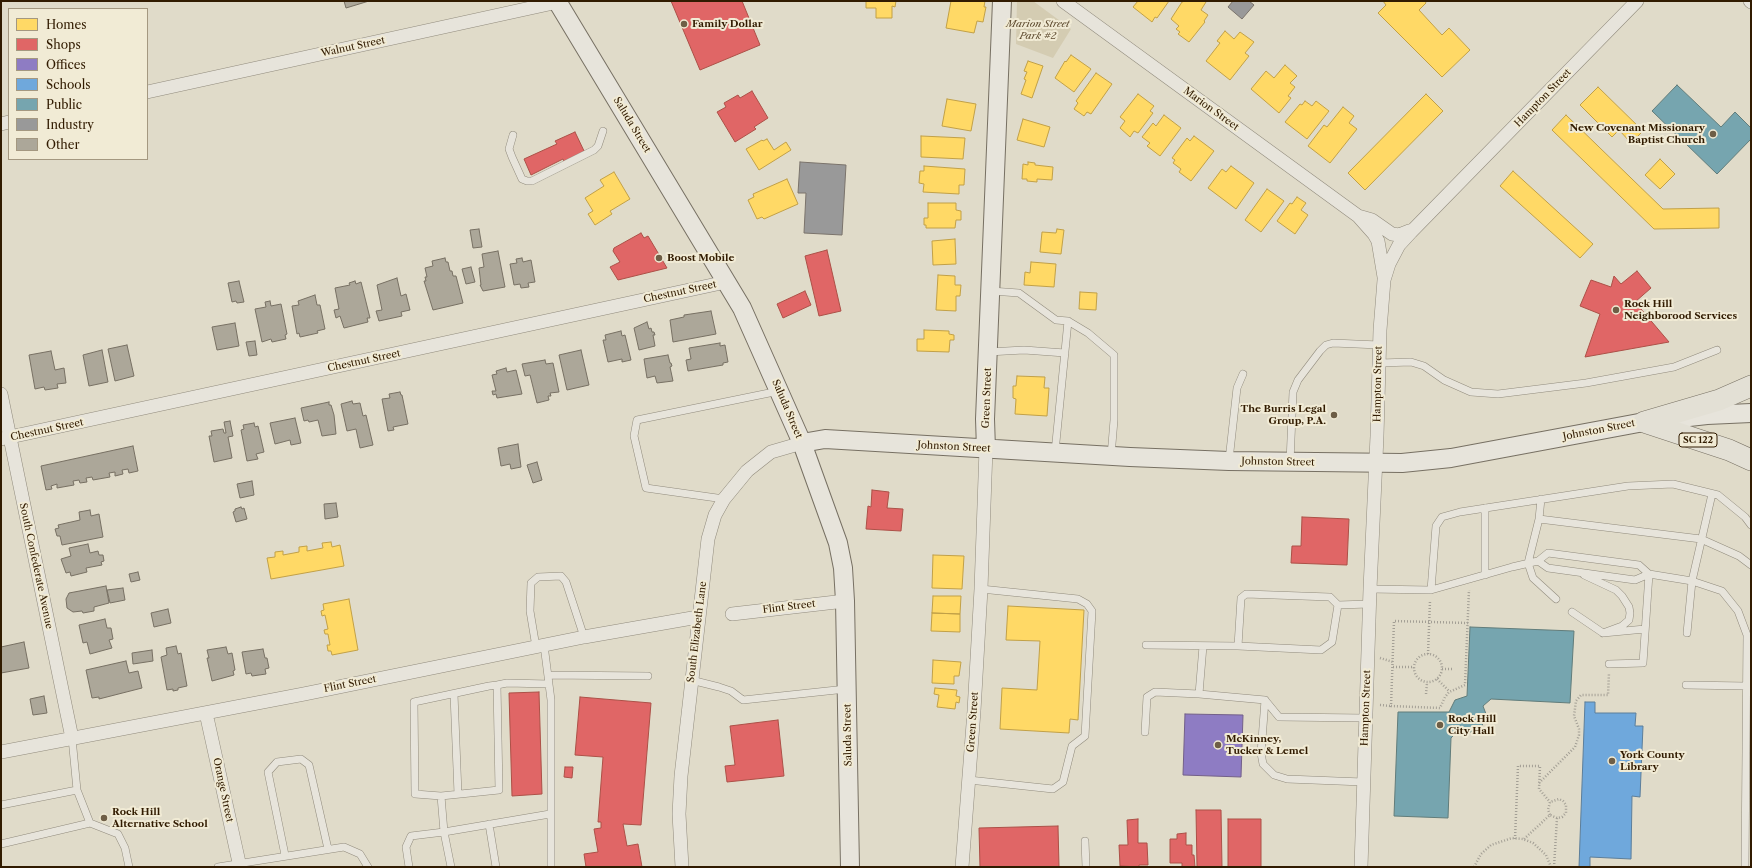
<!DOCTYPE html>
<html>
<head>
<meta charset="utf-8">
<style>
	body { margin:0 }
	#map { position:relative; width:1752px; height:868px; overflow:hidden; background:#e0dbc9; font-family:"Libre Caslon Text",serif }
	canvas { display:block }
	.frame { position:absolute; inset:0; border:2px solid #311b00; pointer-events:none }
	.legend { position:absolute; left:8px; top:8px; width:140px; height:152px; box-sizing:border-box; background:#f1ebd5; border:1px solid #a49880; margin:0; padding:5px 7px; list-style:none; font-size:12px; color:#311b00 }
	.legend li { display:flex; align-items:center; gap:8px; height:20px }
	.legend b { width:20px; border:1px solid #a49880 }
</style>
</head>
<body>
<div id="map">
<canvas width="1752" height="868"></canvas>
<div class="frame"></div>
<ul class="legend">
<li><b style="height:11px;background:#ffd966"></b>Homes</li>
<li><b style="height:11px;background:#e06666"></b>Shops</li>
<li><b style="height:11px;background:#8e7cc3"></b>Offices</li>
<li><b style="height:11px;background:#6fa8dc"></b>Schools</li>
<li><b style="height:11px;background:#76a5af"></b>Public</li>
<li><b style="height:11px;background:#999"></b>Industry</li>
<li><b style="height:11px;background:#aca799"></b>Other</li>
</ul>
</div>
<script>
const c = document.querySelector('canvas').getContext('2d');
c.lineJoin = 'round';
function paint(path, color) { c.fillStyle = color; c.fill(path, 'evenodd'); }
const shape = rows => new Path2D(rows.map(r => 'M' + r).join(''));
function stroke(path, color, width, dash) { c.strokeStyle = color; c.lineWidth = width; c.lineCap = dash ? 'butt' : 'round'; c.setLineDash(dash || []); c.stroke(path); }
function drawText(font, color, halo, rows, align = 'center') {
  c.font = font + ' "Libre Caslon Text",serif'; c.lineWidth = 4; c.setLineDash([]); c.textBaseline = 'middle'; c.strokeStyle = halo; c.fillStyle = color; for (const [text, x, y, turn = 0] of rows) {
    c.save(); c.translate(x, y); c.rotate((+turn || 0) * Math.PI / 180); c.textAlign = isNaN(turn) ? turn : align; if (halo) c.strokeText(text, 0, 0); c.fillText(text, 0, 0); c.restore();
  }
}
const green = shape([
	[1017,1,1033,1,1071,29,1053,58,1016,44]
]);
const homes = shape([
	[866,1,896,1,895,7,892,6,892,18,876,18,876,8,866,8,866,1],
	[951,1,985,1,984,7,986,7,983,22,977,21,974,33,946,28,951,1],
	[1138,1,1169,1,1157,18,1155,17,1152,22,1133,7,1138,1],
	[1205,1,1206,2,1201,10,1208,15,1204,21,1205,22,1189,42,1178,34,1180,32,1176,29,1179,26,1171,19,1182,2,1185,1,1205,1],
	[1383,1,1425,1,1426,3,1419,10,1442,35,1449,28,1470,50,1442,77,1378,13,1386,5,1383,1],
	[1225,31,1234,39,1240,32,1254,42,1245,53,1249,56,1230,80,1206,61,1220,43,1217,41,1225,31],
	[1071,55,1091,69,1074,92,1055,78,1065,61,1066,62,1071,55],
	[1028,61,1043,66,1032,98,1021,94,1026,80,1024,79,1027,72,1024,71,1028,61],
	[1285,65,1297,76,1290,83,1295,87,1288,96,1291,98,1279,113,1251,89,1266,71,1274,78,1285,65],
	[1096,73,1112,84,1091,114,1087,112,1084,116,1074,109,1078,103,1076,101,1096,73],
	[1598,87,1643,131,1631,143,1619,130,1612,137,1580,105,1598,87],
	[1138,94,1154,106,1150,111,1153,113,1138,133,1134,131,1130,137,1120,128,1125,121,1120,117,1138,94],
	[1426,94,1443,111,1365,190,1348,173,1426,94],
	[947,99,976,104,971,131,942,126,947,99],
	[1305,101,1312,106,1316,101,1329,111,1307,139,1285,122,1300,104,1302,105,1305,101],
	[1343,107,1354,116,1349,123,1357,129,1330,163,1308,146,1324,125,1327,127,1343,107],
	[1164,115,1181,128,1160,156,1147,146,1150,143,1142,137,1153,123,1156,126,1164,115],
	[1566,115,1663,209,1719,208,1719,228,1654,229,1552,130,1566,115],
	[1023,119,1050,127,1044,147,1017,140,1023,119],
	[921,136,965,138,963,159,921,157,921,136],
	[1194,136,1214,151,1191,181,1179,172,1181,169,1173,163,1175,160,1172,158,1187,138,1190,141,1194,136],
	[767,139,774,150,786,142,791,150,759,170,746,149,762,140,763,141,767,139],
	[1660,159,1675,174,1660,189,1645,175,1660,159],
	[1028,162,1035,163,1035,165,1053,167,1052,180,1037,179,1037,182,1027,181,1027,179,1022,179,1023,164,1028,165,1028,162],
	[924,166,965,169,964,185,959,185,959,194,923,192,924,184,919,183,920,171,924,171,924,166],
	[1231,166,1254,183,1236,209,1208,188,1222,169,1226,172,1231,166],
	[1513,171,1593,244,1580,258,1500,186,1513,171],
	[614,172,630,199,610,211,612,214,595,225,588,214,593,211,585,198,604,186,600,180,614,172],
	[787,179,798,204,764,219,762,217,757,219,748,200,754,197,753,194,787,179],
	[1267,189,1284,201,1261,232,1245,220,1267,189],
	[1297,197,1306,203,1301,210,1308,215,1295,234,1277,221,1290,203,1292,204,1297,197],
	[928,203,956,203,956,210,961,211,961,220,956,220,955,228,926,228,926,225,924,225,924,218,928,218,928,203],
	[1057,229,1064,230,1061,254,1040,252,1042,232,1056,233,1057,229],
	[955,239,956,264,933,265,932,241,955,239],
	[1031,262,1056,264,1054,287,1024,285,1025,272,1030,273,1031,262],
	[938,275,955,276,955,285,961,285,960,296,956,296,956,311,936,310,938,275],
	[1080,292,1097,293,1096,310,1079,309,1080,292],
	[924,330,949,331,949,334,954,335,954,340,950,340,949,352,917,351,917,339,924,339,924,330],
	[1017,376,1045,377,1044,388,1049,388,1047,416,1015,414,1016,399,1013,398,1013,386,1016,386,1017,376],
	[331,542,332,547,340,545,344,566,271,579,267,558,275,557,275,552,283,551,283,555,299,552,299,547,307,546,307,551,323,548,322,543,331,542],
	[933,555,964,556,962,589,932,588,933,555],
	[933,596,961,596,960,614,932,613,933,596],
	[349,599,358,650,332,655,331,651,328,651,327,645,330,645,328,634,325,634,324,630,328,629,325,615,322,616,321,611,324,610,323,604,349,599],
	[1008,606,1084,610,1078,720,1070,719,1069,733,1000,729,1002,688,1037,690,1040,641,1006,640,1008,606],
	[932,613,960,614,960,632,931,631,932,613],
	[933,660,961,662,959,676,954,676,954,684,932,683,933,660],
	[935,688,957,690,956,696,960,697,959,703,956,702,955,709,937,707,939,695,934,694,935,688]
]);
const shops = shape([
	[671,1,742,1,760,45,700,70,671,1],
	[752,91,768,118,754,127,756,129,735,142,717,112,726,107,724,103,738,95,740,98,752,91],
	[575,132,585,153,565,163,563,159,531,175,524,159,557,144,555,141,575,132],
	[641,233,644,238,648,236,667,268,618,280,610,267,620,262,613,251,614,248,641,233],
	[827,250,841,311,819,316,805,256,827,250],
	[1637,271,1651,288,1635,302,1669,342,1585,357,1600,314,1580,306,1591,280,1611,287,1614,276,1621,284,1637,271],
	[805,291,811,305,783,318,777,304,805,291],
	[872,490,889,492,887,508,903,509,901,531,866,529,868,506,871,507,872,490],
	[1302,517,1349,519,1347,565,1291,563,1292,546,1301,546,1302,517],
	[539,692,542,794,512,796,509,693,539,692],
	[580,697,651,703,641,825,623,824,627,846,638,844,642,867,586,867,584,854,598,852,594,829,601,828,601,822,598,822,603,757,575,755,580,697],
	[778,720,784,776,727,782,725,766,735,765,730,726,778,720],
	[565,767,573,767,572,778,564,777,565,767],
	[1196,810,1221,810,1222,867,1197,867,1196,810],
	[1138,819,1138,843,1147,843,1148,865,1139,865,1139,867,1120,866,1119,845,1128,845,1127,820,1138,819],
	[1228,819,1261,819,1261,867,1228,867,1228,819],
	[1058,826,1059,867,980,867,979,828,1058,826],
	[1186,833,1186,845,1192,845,1192,855,1194,855,1195,867,1182,867,1182,863,1170,863,1170,839,1177,839,1177,834,1186,833]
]);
const offices = shape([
	[1185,714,1243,715,1241,777,1183,775,1185,714]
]);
const schools = shape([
	[1585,702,1595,702,1595,713,1636,713,1635,726,1643,726,1640,797,1632,796,1631,859,1590,857,1590,867,1579,867,1585,702]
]);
const public = shape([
	[1677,85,1721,127,1735,112,1751,128,1751,139,1717,174,1652,111,1677,85],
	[1470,627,1574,631,1570,703,1491,699,1483,706,1486,714,1484,722,1481,727,1471,732,1459,730,1451,738,1448,818,1394,816,1398,712,1449,712,1455,700,1467,696,1470,627]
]);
const industry = shape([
	[1233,1,1249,1,1254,5,1242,19,1228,7,1233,1],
	[800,162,846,165,842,235,804,233,806,193,798,193,800,162]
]);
const building = shape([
	[344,1,369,1,346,8,344,1],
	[479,229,482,247,473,248,470,230,479,229],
	[498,251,505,287,483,291,480,285,481,285,479,268,484,267,482,254,498,251],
	[445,258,446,262,448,262,450,271,452,271,453,276,456,276,463,303,433,310,424,281,426,281,425,277,427,277,425,268,433,266,432,261,445,258],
	[522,258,523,262,531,260,535,282,528,283,529,287,521,288,520,284,514,285,510,264,517,263,516,259,522,258],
	[471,267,475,282,466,284,462,269,471,267],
	[397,278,401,296,406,294,410,310,401,312,402,316,379,321,376,311,382,310,377,285,397,278],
	[239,281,244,302,237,303,236,301,232,302,228,283,239,281],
	[355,281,356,284,361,282,370,318,367,318,368,322,344,328,340,316,336,318,334,310,339,309,335,288,350,285,349,283,355,281],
	[315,295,317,305,320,305,325,329,317,331,318,333,300,337,299,333,297,334,292,306,299,305,298,301,315,295],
	[270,301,271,306,281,304,287,334,285,335,286,339,272,342,271,339,262,342,255,309,266,307,265,302,270,301],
	[711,311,716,334,673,342,670,320,684,317,684,315,711,311],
	[647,322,649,329,651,328,652,332,654,332,655,335,653,335,655,346,639,350,634,328,647,322],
	[235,323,239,346,217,350,212,327,235,323],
	[621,331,622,336,625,335,631,360,622,362,622,359,608,362,603,340,606,340,605,335,621,331],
	[255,341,257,355,249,356,246,342,255,341],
	[720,343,720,346,725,345,728,362,723,363,723,365,688,371,686,360,691,359,689,348,720,343],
	[127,345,134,376,115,381,108,349,127,345],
	[102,350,108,382,89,386,83,355,102,350],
	[581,350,589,385,567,390,559,355,581,350],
	[51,351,55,370,64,368,66,383,57,384,58,388,45,390,44,387,35,389,29,355,51,351],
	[668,355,670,363,671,363,672,366,670,367,673,381,657,383,655,376,647,378,644,359,668,355],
	[545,360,546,364,553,363,559,392,550,393,551,396,548,396,549,400,537,403,530,375,525,376,522,364,545,360],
	[506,368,507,372,516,370,522,394,497,398,496,394,493,395,492,391,496,391,492,375,497,374,496,371,506,368],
	[400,392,401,395,402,395,408,424,393,427,394,430,388,431,382,399,390,398,389,394,400,392],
	[352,401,353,404,360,403,363,416,366,415,373,445,360,448,356,429,347,431,341,404,352,401],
	[329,402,329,405,331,405,334,415,336,434,322,436,318,420,309,422,308,420,304,421,301,408,329,402],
	[295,418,301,443,291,445,290,440,275,444,270,423,295,418],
	[230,421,233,436,228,437,232,458,214,462,209,436,212,436,211,431,223,429,224,433,226,433,224,422,230,421],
	[254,423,255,427,258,426,264,452,256,454,258,459,247,461,241,430,244,429,243,425,254,423],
	[518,444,521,467,511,469,510,464,501,466,498,448,518,444],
	[133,446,138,471,129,473,128,469,122,470,123,474,115,476,115,472,109,473,110,477,93,480,92,477,86,478,87,482,80,483,79,480,73,481,74,485,57,488,57,484,51,486,52,489,46,490,41,466,133,446],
	[537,462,542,480,533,483,527,465,537,462],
	[252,481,254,495,240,498,237,484,252,481],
	[336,503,338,517,325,519,324,504,336,503],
	[241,507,242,509,244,508,247,519,236,522,233,512,235,511,235,509,241,507],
	[90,510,91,516,99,514,103,537,62,545,60,536,57,536,55,529,59,528,58,525,80,520,79,512,90,510],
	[88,544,90,553,98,551,99,555,103,555,104,561,101,562,102,565,86,568,87,572,71,576,70,572,66,573,61,559,71,556,69,548,88,544],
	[138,572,140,580,131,582,129,574,138,572],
	[106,586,109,603,94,607,94,611,83,613,82,611,73,612,67,608,66,599,69,593,106,586],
	[123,588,125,600,110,603,107,590,123,588],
	[168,609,171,623,154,627,151,613,168,609],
	[105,619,107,628,111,628,113,639,109,640,112,648,90,654,87,642,83,643,79,625,105,619],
	[24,642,29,668,1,673,1,647,24,642],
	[176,646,178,654,181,653,187,686,178,688,178,690,173,691,173,689,167,690,161,657,167,655,166,648,176,646],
	[226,647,228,654,232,653,235,670,233,671,234,675,212,681,207,658,209,658,207,650,226,647],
	[263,649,265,658,267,658,269,668,265,669,266,674,252,676,251,673,246,674,242,652,263,649],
	[152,650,153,661,133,664,132,653,152,650],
	[126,661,129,673,138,671,142,688,99,699,99,697,92,698,86,670,126,661],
	[44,696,47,713,33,715,30,699,44,696]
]);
const path = shape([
	[1468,623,1394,621,1391,706,1440,708,1445,697,1449,692,1465,685,1469,590],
	'1414 668a14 14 0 1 1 28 0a14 14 0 1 1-28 0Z',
	[1428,654,1430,601],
	[1380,658,1393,662],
	[1393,667,1413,667],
	[1442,669,1454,669],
	[1437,679,1449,691],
	[1426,694,1427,683],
	[1380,705,1391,706],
	[1539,783,1575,747,1579,735,1579,729,1574,716,1576,701,1581,695,1608,695,1609,673],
	[1515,839,1518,766,1540,766,1539,789,1550,802],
	[1524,839,1550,815,1557,818,1562,817,1566,813,1566,805,1563,801,1559,799,1550,802,1548,810,1550,815],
	[1474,867,1481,854,1491,845,1512,838,1523,839,1533,843,1546,855,1551,867],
	[1554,867,1557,818]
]);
const lane = shape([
	[513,135,509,149,512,157,522,179,527,181,532,181,594,150,598,146,603,131],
	[991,291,1019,293,1056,320,1068,321,1088,333,1114,355,1114,420,1111,456],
	[988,352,1024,350,1065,353],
	[1380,363,1411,362,1424,366,1444,380,1471,392,1498,394,1586,383,1674,367,1717,350],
	[1055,452,1068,321],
	[1229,460,1237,388,1243,374],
	[1290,462,1293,392,1298,380,1320,351,1326,345,1333,343,1379,345],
	[724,499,646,488,634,436,637,420,779,391],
	[1485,508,1485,575],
	[1539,519,1541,499],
	[1538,561,1548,568,1635,580,1649,574],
	[1584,575,1616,590,1622,596,1629,607,1630,613,1629,620,1622,626,1603,633],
	[1370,589,1431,590,1512,567,1538,561,1548,553,1639,565,1649,574,1692,581,1722,591,1738,611,1747,635,1745,867],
	[1431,590,1436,526,1442,517,1460,512,1628,486,1673,484,1718,495,1745,517,1751,525],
	[1556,599,1533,578,1528,563,1539,519,1701,539,1739,556,1751,565],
	[1572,612,1603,633,1645,629],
	[1687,633,1692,581,1712,494],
	[544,645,551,700,551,867],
	[1146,645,1238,646,1321,650,1332,642,1338,605],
	[1238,646,1241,598,1246,594,1330,597,1338,605,1369,604],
	[536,647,530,611,531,583,538,577,561,576,566,582,584,637],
	[1609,664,1643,663,1649,574],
	[548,675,648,676],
	[691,680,719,687,731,691,743,700,846,689],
	[497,685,499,790,441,796,415,794,414,702,489,686,497,685,507,683,549,684],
	[1686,685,1746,686],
	[454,694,458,794],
	[1199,694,1265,700,1279,717,1365,718],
	[1265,700,1261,753,1263,764,1274,775,1287,779,1363,782],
	[1145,732,1147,697,1155,692,1199,694,1203,646],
	[72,738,77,790,90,823],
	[969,780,1053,789,1063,782,1072,746,1085,736,1092,611,1087,604,1078,599,981,589],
	[441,796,444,832,550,814],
	[1,805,77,790],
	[489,824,496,867],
	[1085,841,1086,867],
	[1,844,90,823,118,834,125,848,129,867],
	[285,855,268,772,277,762,301,759,309,765,328,849],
	[218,867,344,847,360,854,368,867],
	[409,867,406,847,411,836,444,832,451,867]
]);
const street = shape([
	[1063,1,1358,216,1374,234,1378,241,1384,277],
	[1750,1,1751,2],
	[147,92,558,2],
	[1,124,9,122],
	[1358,216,1372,220,1392,234,1399,235,1409,231,1411,232],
	[1,394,72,738],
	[1,439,726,282],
	[732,614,845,601],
	[206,713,240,867],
	[1,752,304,694,584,637,698,617],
	[682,867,679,814,681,776,708,539,715,515,724,499,747,471,771,452,802,443],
	[962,867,974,711,981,589,986,449],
	[1361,867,1370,589,1377,436,1380,330,1384,280,1389,264,1399,245,1411,232,1637,1]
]);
const secondary = shape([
	[557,1,742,308,802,443,838,543,843,568,845,601,850,867],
	[802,443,825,439,1130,457,1229,461,1402,463,1451,458,1644,422,1707,415,1751,413],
	[986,449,985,419,1002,1]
]);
const primary = shape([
	[1644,422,1729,450,1751,460],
	[1644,422,1719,400,1751,386]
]);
const markers = [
	[684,24,4,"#6e5e46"],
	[1713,134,4,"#6e5e46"],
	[659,258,4,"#6e5e46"],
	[1616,310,4,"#6e5e46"],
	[1334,415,4,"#6e5e46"],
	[1440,725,4,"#6e5e46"],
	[1218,745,4,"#6e5e46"],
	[1612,761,4,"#6e5e46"],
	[104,818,4,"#6e5e46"]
];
const shields = [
	[1698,440,38]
];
const shieldNames = [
	["SC 122",1698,440]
];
const poiNames = [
	["Family Dollar",692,24],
	["New Covenant Missionary",1705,128,"right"],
	["Baptist Church",1705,140,"right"],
	["Boost Mobile",667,258],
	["Rock Hill",1624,304],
	["Neighborood Services",1624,316],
	["The Burris Legal",1326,409,"right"],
	["Group, P.A.",1326,421,"right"],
	["Rock Hill",1448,719],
	["City Hall",1448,731],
	["McKinney,",1226,739],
	["Tucker & Lemel",1226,751],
	["York County",1620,755],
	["Library",1620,767],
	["Rock Hill",112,812],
	["Alternative School",112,824]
];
const parkNames = [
	["Marion Street",1038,24],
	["Park #2",1038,36]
];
const streetNames = [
	["Walnut Street",353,47,-12],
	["Hampton Street",1543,98,-46],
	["Marion Street",1211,109,36],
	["Saluda Street",632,125,59],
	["Chestnut Street",680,292,-12],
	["Chestnut Street",364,361,-12],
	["Hampton Street",1378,384,-89],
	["Green Street",987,398,-88],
	["Saluda Street",787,409,67],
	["Chestnut Street",47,430,-12],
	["Johnston Street",1599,430,-11],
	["Johnston Street",954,447,3],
	["Johnston Street",1278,462,1],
	["South Confederate Avenue",36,566,78],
	["Flint Street",789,607,-7],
	["South Elizabeth Lane",697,632,-83],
	["Flint Street",350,684,-11],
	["Hampton Street",1366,708,-88],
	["Green Street",973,722,-86],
	["Saluda Street",848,735,-91],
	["Orange Street",223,790,78]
];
paint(green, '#d4ccb2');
paint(homes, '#ffd966');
stroke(homes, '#c1a047', 1);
paint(shops, '#e06666');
stroke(shops, '#ac5047', 1);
paint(offices, '#8e7cc3');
stroke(offices, '#725f88', 1);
paint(schools, '#6fa8dc');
stroke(schools, '#5c7e9a', 1);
paint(public, '#76a5af');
stroke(public, '#617c7a', 1);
paint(industry, '#999');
stroke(industry, '#7a736b', 1);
paint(building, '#aca799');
stroke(building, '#777063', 1);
stroke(lane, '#918b7d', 8);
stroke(street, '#918b7d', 14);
stroke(secondary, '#777063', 20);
stroke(primary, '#777063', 22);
stroke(path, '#a39f95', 2.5, [1, 2]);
stroke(lane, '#e7e4db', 7);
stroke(street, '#e7e4db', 13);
stroke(secondary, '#e7e4db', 18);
stroke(primary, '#e3e0d5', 21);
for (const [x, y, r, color] of markers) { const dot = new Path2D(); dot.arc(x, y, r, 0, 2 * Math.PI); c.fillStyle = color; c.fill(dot); stroke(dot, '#f1ebd5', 1.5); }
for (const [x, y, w] of shields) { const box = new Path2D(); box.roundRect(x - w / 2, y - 7, w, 14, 3); c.fillStyle = '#f1ebd5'; c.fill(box); stroke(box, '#311b00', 1); }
drawText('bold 9px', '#311b00', null, shieldNames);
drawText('bold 10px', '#311b00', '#f1ebd5', poiNames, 'left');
drawText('italic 10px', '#5f4c30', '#f1ebd5', parkNames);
drawText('10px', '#311b00', '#f1ebd5', streetNames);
</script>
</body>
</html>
